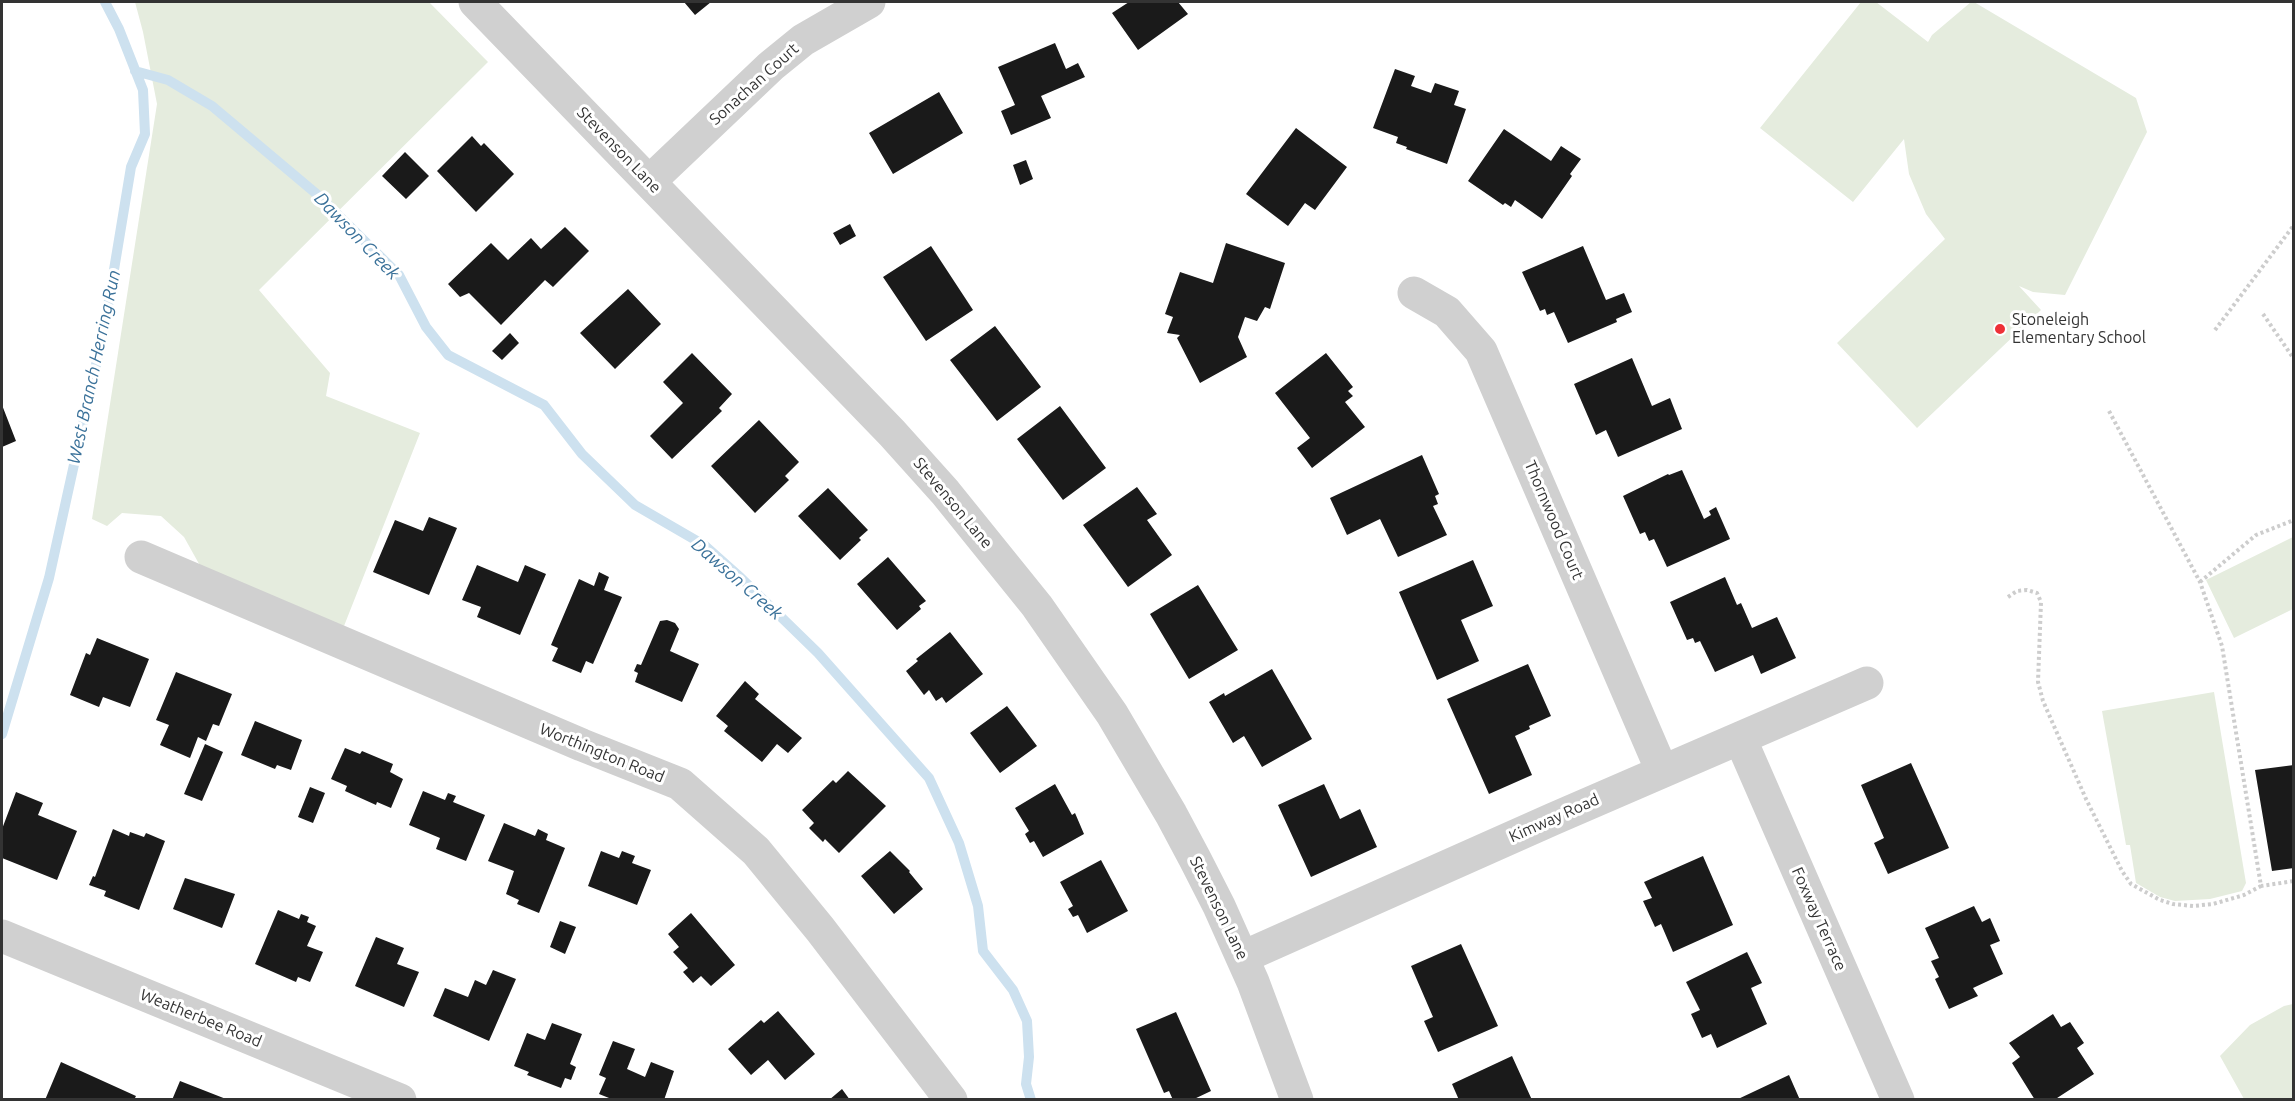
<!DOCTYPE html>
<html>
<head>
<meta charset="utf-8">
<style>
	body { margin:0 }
	#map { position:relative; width:2295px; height:1101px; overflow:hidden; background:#fff; font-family:Ubuntu,sans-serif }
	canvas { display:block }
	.frame { position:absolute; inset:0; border:3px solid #333; pointer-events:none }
</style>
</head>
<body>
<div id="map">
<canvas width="2295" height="1101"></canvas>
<div class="frame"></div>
</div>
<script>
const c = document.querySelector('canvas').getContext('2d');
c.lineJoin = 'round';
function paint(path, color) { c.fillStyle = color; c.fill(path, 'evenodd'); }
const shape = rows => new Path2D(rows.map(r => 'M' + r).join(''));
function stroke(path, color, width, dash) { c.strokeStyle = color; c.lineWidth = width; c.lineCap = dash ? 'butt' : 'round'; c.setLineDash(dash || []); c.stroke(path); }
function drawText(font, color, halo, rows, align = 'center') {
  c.font = font + ' Ubuntu,sans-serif'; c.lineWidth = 6; c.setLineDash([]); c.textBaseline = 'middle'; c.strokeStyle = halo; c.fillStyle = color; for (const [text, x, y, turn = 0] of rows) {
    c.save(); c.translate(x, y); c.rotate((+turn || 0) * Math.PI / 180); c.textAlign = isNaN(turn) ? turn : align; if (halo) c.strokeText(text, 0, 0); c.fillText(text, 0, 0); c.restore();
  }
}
const green = shape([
	[135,2,429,2,488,62,259,290,330,373,326,396,420,433,344,626,203,571,184,537,161,516,122,513,107,526,92,519,157,104,143,32],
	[1861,2,1876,2,1928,42,1932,35,1971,2,1974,2,2136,98,2147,132,2065,295,2033,292,2019,286,2041,310,1917,428,1837,343,1945,239,1926,214,1909,174,1904,139,1853,202,1760,128],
	[2293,537,2293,609,2234,638,2206,580],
	[2214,692,2246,883,2242,891,2210,899,2175,901,2160,897,2136,883,2130,845,2126,845,2102,711],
	[2293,1004,2293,1099,2244,1099,2220,1056,2250,1025,2284,1006]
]);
const stream = shape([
	[135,71,168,80,212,106,319,196,399,275,426,327,448,355,544,405,582,454,635,505,704,545,741,578,818,653,929,778,959,843,978,906,983,951,1013,990,1027,1021,1029,1057,1026,1084,1031,1100],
	[2,734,49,578,105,324,131,167,145,134,143,90,119,29,105,2]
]);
const building = shape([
	[684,2,711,2,695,15],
	[1129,2,1178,2,1188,14,1138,50,1112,13],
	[1055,43,1066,69,1078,63,1085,77,1041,96,1051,118,1011,135,1001,111,1015,105,998,67],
	[1395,69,1415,76,1411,86,1431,93,1435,83,1459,91,1454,105,1466,109,1447,164,1406,149,1407,147,1396,143,1398,137,1373,128],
	[939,92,963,133,893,174,869,133],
	[1296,128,1347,167,1315,210,1305,203,1288,226,1246,194],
	[1504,129,1551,161,1561,146,1581,159,1570,174,1572,176,1542,219,1515,200,1511,207,1505,203,1503,205,1468,181],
	[472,136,481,146,484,143,514,174,476,212,437,171],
	[405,152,429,176,406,199,382,176],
	[1026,160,1033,179,1020,185,1013,165],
	[850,224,856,236,840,245,833,233],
	[565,227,589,251,553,287,545,280,501,325,469,293,460,297,448,284,491,243,508,260,531,238,541,249],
	[1226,243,1285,263,1270,309,1265,307,1257,321,1245,317,1238,337,1247,357,1200,383,1177,338,1180,335,1167,333,1173,317,1165,314,1180,272,1213,283],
	[931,246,973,310,926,341,883,277],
	[1583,246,1606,300,1624,293,1632,312,1616,319,1617,322,1568,343,1554,312,1547,315,1545,309,1540,311,1522,272],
	[628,289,661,324,615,369,580,333],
	[995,326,1041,387,997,421,950,360],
	[510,333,519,343,502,360,492,351],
	[692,353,732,394,719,408,722,411,672,459,650,436,683,403,663,382],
	[1326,353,1353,387,1348,391,1353,396,1345,402,1365,427,1312,468,1297,448,1310,438,1275,393],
	[1632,358,1652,406,1670,398,1682,429,1618,457,1606,430,1596,435,1574,384],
	[2,405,16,441,2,447],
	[1060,406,1106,468,1063,500,1017,439],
	[759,420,799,462,785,476,789,480,755,513,711,466],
	[1422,455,1439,494,1435,496,1438,504,1433,506,1447,535,1398,557,1380,519,1347,535,1330,498],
	[1682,470,1704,519,1711,515,1709,511,1716,507,1730,539,1667,567,1654,539,1649,541,1645,532,1640,534,1623,496,1668,474,1669,475],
	[1137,487,1157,514,1147,520,1172,555,1128,587,1083,525],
	[828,488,868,530,859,538,861,540,840,560,798,516],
	[429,517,457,528,429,595,373,572,395,520,423,531],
	[888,557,926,601,919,606,921,609,897,630,857,584],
	[1473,560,1493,606,1461,620,1479,661,1437,680,1399,592],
	[477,565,518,582,525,565,546,574,520,635,477,617,481,607,462,600],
	[599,572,609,577,604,590,622,597,593,664,586,661,581,673,552,661,558,648,551,645,579,579,594,586],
	[1725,577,1737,605,1741,603,1752,628,1777,617,1796,658,1761,674,1753,655,1715,672,1700,641,1695,643,1693,638,1687,640,1670,602],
	[1198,585,1238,650,1189,679,1150,614],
	[667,620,675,623,679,629,670,651,699,664,682,702,635,682,638,673,634,671,637,664,641,665,660,621],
	[950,632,983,674,946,703,942,697,936,701,929,690,924,695,906,671,918,661,916,659],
	[97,638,149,659,130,707,103,697,99,707,70,695,86,653,90,655],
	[1528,664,1551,716,1529,726,1530,729,1515,736,1532,775,1489,794,1447,699],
	[1272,669,1312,739,1262,767,1244,736,1233,743,1209,702,1224,693,1225,696],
	[176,672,232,694,219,726,213,724,206,741,198,737,190,758,160,745,169,725,156,720],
	[745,681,759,694,755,699,802,738,788,753,777,744,762,762,724,731,728,726,716,716],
	[1007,706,1037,746,1000,773,970,733],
	[255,721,302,740,291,770,277,765,275,769,241,755],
	[205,744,223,752,202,801,184,794],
	[345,748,360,754,362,751,393,764,390,772,403,779,391,808,377,802,376,805,345,791,347,786,331,779],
	[1911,763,1949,848,1888,874,1874,843,1884,838,1861,785],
	[2294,765,2294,868,2272,871,2255,770],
	[848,771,886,806,839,853,825,839,823,842,809,828,814,823,802,810,833,780,836,783],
	[1055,784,1072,815,1075,813,1084,834,1043,857,1034,841,1030,843,1025,834,1029,831,1015,808],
	[1324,784,1340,819,1360,809,1377,847,1311,877,1278,805],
	[310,787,325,793,313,823,298,817],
	[423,791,445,800,448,793,456,796,453,802,485,815,466,861,436,849,440,838,409,825],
	[16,792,43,803,38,815,77,831,57,880,2,858,2,829],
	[504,823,535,836,538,829,548,834,546,840,565,848,539,913,517,904,519,900,506,894,514,871,488,861],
	[113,829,129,836,130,832,144,837,146,833,165,841,139,910,104,896,106,891,89,885,93,876,95,877],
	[601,851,619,858,622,851,635,856,632,863,651,870,637,905,588,886],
	[890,851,910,871,909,872,923,889,894,914,861,876],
	[1703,856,1733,925,1673,952,1661,924,1655,927,1643,901,1652,898,1644,882],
	[1101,860,1128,911,1087,933,1078,915,1073,917,1068,909,1073,906,1060,882],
	[185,878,235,894,222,928,173,909],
	[1974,906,1982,922,1990,918,2000,941,1990,945,2003,974,1973,988,1978,996,1949,1009,1935,979,1939,977,1931,961,1939,958,1925,928],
	[278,910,299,919,301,914,309,917,307,922,316,926,307,946,323,952,310,982,298,977,296,982,255,964],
	[691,913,735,965,711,986,701,976,693,983,683,972,688,968,673,952,679,947,668,934],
	[560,921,576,927,565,954,550,947],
	[376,937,404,948,397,964,419,972,404,1007,355,986],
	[1461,944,1498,1026,1438,1052,1424,1021,1433,1017,1411,966],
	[1747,952,1762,983,1751,988,1767,1024,1717,1048,1711,1034,1702,1038,1691,1014,1700,1010,1686,982],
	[493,970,516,979,489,1041,433,1016,445,988,468,997,475,980,486,985],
	[778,1011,815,1054,785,1080,768,1060,751,1075,728,1049,761,1020,764,1023],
	[1176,1012,1211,1091,1192,1100,1173,1100,1169,1091,1164,1093,1136,1029],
	[2053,1014,2061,1027,2070,1022,2084,1043,2077,1048,2094,1074,2054,1100,2035,1100,2012,1063,2020,1057,2009,1043],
	[552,1023,582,1034,570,1064,576,1067,571,1080,565,1078,561,1088,527,1075,529,1072,514,1066,527,1033,545,1040],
	[613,1041,635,1049,627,1069,645,1077,651,1062,674,1071,664,1100,614,1100,599,1094,606,1078,599,1075],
	[1512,1056,1532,1100,1459,1100,1452,1084],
	[61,1062,136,1096,134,1100,45,1100],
	[1789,1075,1800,1100,1736,1100],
	[180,1081,226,1099,226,1100,172,1100],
	[842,1089,850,1100,829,1100]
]);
const path = shape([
	[2263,314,2294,359],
	[2215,330,2294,225],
	[2109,411,2200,582,2222,646,2261,886,2294,881],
	[2200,582,2256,535,2294,520],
	[2008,597,2017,591,2027,590,2037,593,2041,602,2038,682,2043,701,2086,799,2122,871,2131,884,2160,900,2173,904,2193,906,2213,904,2244,895,2261,886]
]);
const minor = shape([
	[650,181,771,66,803,40,869,2],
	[1414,293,1447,312,1481,351,1662,771],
	[141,557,582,745,680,784,756,851,820,929,951,1100],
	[1740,738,1898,1100],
	[2,936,400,1100],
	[1243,957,1553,819,1867,683]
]);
const tertiary = shape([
	[475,2,892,433,945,492,1037,606,1112,714,1171,814,1195,859,1219,906,1253,982,1297,1100]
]);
const markers = [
	[2000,329,6,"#ee3037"]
];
const streetNames = [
	["Sonachan Court",754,84,-42],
	["Stevenson Lane",619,150,46],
	["Stevenson Lane",953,503,50],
	["Thornwood Court",1554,520,67],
	["Worthington Road",602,753,22],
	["Kimway Road",1554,818,-24],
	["Stevenson Lane",1219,908,64],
	["Foxway Terrace",1819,919,66],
	["Weatherbee Road",201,1018,22]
];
const poiNames = [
	["Stoneleigh",2012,320],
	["Elementary School",2012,338]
];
const waterNames = [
	["Dawson Creek",357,236,46],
	["West Branch Herring Run",94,367,-78],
	["Dawson Creek",737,579,41]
];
paint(green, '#e5ecde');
stroke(stream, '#cde1ef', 10);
paint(building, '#1a1a1a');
stroke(path, '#cdcdcd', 4, [3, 3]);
stroke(minor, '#d0d0d0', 33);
stroke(tertiary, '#d0d0d0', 33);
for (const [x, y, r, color] of markers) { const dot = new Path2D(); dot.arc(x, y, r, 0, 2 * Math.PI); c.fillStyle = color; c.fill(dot); stroke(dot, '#fff', 2); }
drawText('16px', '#333', '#fff', streetNames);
drawText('16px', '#333', '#fff', poiNames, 'left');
drawText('italic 18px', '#3b729a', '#fff', waterNames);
</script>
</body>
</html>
